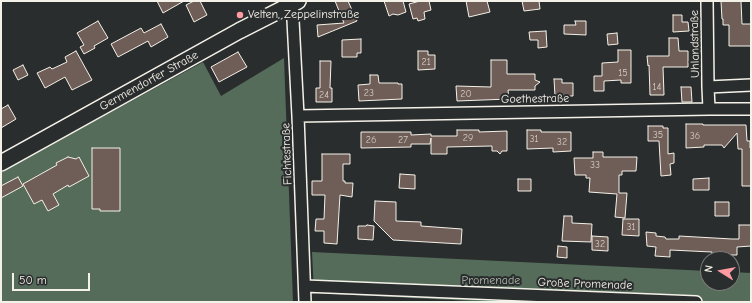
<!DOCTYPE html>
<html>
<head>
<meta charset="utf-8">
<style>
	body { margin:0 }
	#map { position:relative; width:752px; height:303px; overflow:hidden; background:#2a2d2e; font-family:"Comic Neue",sans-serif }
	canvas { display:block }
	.frame { position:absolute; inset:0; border:2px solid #f4f1e8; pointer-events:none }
	.north { position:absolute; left:700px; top:251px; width:40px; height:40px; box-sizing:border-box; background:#2a2d2e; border:1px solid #7b7b78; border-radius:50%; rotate:281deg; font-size:11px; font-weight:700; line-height:16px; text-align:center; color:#f4f1e8 }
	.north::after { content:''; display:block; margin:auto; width:14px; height:18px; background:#ff9aa2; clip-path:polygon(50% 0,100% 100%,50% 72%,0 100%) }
	.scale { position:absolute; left:12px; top:273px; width:78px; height:18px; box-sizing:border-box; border:2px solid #f4f1e8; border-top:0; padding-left:5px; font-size:12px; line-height:14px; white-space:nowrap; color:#f4f1e8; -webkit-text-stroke:3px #2a2d2e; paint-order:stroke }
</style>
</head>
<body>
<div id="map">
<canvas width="752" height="303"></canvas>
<div class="frame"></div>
<div class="north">N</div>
<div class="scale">50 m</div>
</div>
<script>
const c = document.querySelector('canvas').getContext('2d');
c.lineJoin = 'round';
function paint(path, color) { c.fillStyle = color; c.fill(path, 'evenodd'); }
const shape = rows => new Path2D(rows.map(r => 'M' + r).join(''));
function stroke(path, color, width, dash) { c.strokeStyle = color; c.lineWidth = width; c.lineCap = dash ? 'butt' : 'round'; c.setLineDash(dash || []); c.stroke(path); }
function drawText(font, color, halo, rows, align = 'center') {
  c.font = font + ' "Comic Neue",sans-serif'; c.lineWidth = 4; c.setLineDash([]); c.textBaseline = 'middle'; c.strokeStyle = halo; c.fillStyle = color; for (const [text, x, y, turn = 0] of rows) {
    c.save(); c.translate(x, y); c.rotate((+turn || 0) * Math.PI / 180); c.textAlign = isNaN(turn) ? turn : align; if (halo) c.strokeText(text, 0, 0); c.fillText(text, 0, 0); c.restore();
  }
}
const green = shape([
	[284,58,293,302,1,302,1,172,203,62,221,96],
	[312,252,708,271,708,283,732,283,732,272,751,273,751,302,492,302,314,293]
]);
const building = shape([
	[157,1,184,1,163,13,157,1],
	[194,1,200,1,207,15,194,22,186,5,194,1],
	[335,1,348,1,357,21,318,37,317,25,344,23,335,1],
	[384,1,403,1,406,12,398,15,393,14,389,16,384,1],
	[420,1,429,1,431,10,424,12,425,19,418,21,417,18,413,19,409,4,420,1],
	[466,1,487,1,490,12,469,17,466,1],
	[522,1,539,1,540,9,524,11,522,1],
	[721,1,741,1,742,24,751,24,751,46,729,46,729,25,723,25,723,19,722,19,721,1],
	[673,15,682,15,682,22,688,22,689,31,673,32,673,15],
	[98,21,108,38,94,46,95,48,84,54,80,47,84,45,77,33,98,21],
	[575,21,586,21,586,35,564,34,564,25,576,25,575,21],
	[161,24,168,37,151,47,148,41,118,57,111,44,141,28,144,33,161,24],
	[546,31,547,47,538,48,538,40,530,40,529,32,546,31],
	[617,33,618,44,608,45,607,34,617,33],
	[669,38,678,38,679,51,688,51,688,67,663,67,664,95,650,95,649,65,648,66,647,56,669,56,669,38],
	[361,39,361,53,357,53,357,57,342,57,342,40,361,39],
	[618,50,631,50,631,83,621,83,621,80,604,81,604,91,594,91,594,76,602,76,602,63,618,62,618,50],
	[76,51,92,80,72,90,65,77,45,88,37,73,50,67,52,69,67,62,65,57,76,51],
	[418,51,428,51,428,55,435,55,435,69,418,70,418,51],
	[238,52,247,67,219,82,211,67,238,52],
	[491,60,507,60,507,74,535,74,535,80,540,82,535,86,535,90,508,90,509,99,457,101,456,86,491,87,491,60],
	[320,61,331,61,330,88,332,88,332,102,316,102,316,88,320,88,320,61],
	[23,65,28,75,18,80,13,70,23,65],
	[370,75,378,75,379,83,398,83,398,84,402,84,402,99,359,101,358,85,370,84,370,75],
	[554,79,562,79,562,83,573,83,573,96,555,96,554,79],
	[681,87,691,87,692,102,682,102,681,87],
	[8,105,16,119,1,128,1,109,8,105],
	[686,124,703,124,703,125,746,125,747,141,750,141,750,148,751,148,751,186,742,186,742,149,738,149,737,133,724,148,722,145,704,145,704,147,686,148,686,124],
	[648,126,663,126,663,128,668,128,668,154,674,153,674,163,670,164,671,175,661,176,659,141,648,141,648,126],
	[457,130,479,130,479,132,507,131,507,151,502,151,500,154,497,151,492,151,492,146,447,147,447,154,431,154,431,138,430,144,411,144,411,147,361,148,361,132,411,132,411,135,431,134,431,136,457,136,457,130],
	[527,130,541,130,541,132,571,132,571,151,553,152,553,148,527,149,527,130],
	[92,148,120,148,120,211,100,211,100,209,92,209,92,148],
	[593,152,603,152,603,157,637,157,636,171,622,171,622,175,619,175,619,193,627,193,625,218,615,217,617,194,589,192,590,178,586,178,586,175,575,175,574,158,593,158,593,152],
	[322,154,350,154,350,164,343,164,343,181,345,181,345,183,353,183,352,197,340,195,337,244,324,243,324,231,315,231,316,219,324,219,325,195,312,195,312,181,322,181,322,154],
	[68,157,76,159,79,157,89,176,69,187,68,185,53,194,59,205,48,211,42,200,34,204,23,184,57,165,56,163,68,157],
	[400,174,415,175,415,189,399,188,400,174],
	[18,177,23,186,1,198,1,186,18,177],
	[709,178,709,190,693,190,693,179,709,178],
	[518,179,531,179,531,191,518,191,518,179],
	[375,201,396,202,396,221,421,222,421,226,462,229,461,244,393,240,374,221,375,201],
	[715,202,729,202,729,216,715,216,715,202],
	[564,216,572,216,572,223,592,224,591,242,562,241,564,216],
	[623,219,639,219,639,236,622,235,623,219],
	[367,225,374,226,373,240,358,239,358,226,366,226,367,225],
	[739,225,751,225,751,246,737,247,737,255,725,255,725,259,712,259,712,252,670,250,670,257,655,256,656,247,647,246,646,232,656,233,656,236,665,237,666,239,679,239,679,236,732,239,739,239,739,225],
	[592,236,608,237,608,251,592,250,592,236],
	[558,246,567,247,567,258,557,257,558,246]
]);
const minor = shape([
	[292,1,298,116,305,302],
	[707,1,708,87],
	[709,109,751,109],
	[298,116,709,109,708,87,751,85],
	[305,286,696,302]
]);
const secondary = shape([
	[1,163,239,31,298,1]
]);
const markers = [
	[240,15,4,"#ff9aa2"]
];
const numberNames = [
	["21",426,62],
	["15",623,73],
	["14",657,87],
	["23",369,93],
	["20",466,94],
	["24",324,95],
	["35",658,135],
	["36",695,136],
	["29",468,138],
	["31",534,139],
	["26",371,140],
	["27",403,140],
	["32",562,142],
	["33",595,165],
	["31",631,227],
	["32",600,244]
];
const poiNames = [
	["Velten, Zeppelinstraße",248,15]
];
const streetNames = [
	["Uhlandstraße",695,44,-91],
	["Germendorfer Straße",149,81,-29],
	["Goethestraße",535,99,-1],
	["Fichtestraße",287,154,-92],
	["Große Promenade",585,284,2]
];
const parkNames = [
	["Promenade",491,281]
];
paint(green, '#546c59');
paint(building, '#6f5e57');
stroke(building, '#f4f1e8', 1);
stroke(minor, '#f4f1e8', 14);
stroke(secondary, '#f4f1e8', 18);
stroke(minor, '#2a2d2e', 11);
stroke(secondary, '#2a2d2e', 15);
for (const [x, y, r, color] of markers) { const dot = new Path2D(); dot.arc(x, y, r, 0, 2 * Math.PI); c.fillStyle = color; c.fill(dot); stroke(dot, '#2a2d2e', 1.5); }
drawText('10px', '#d3ccc4', null, numberNames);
drawText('12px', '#f4f1e8', '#2a2d2e', poiNames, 'left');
drawText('12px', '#f4f1e8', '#2a2d2e', streetNames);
drawText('12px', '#acb5a8', '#2a2d2e', parkNames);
</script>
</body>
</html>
